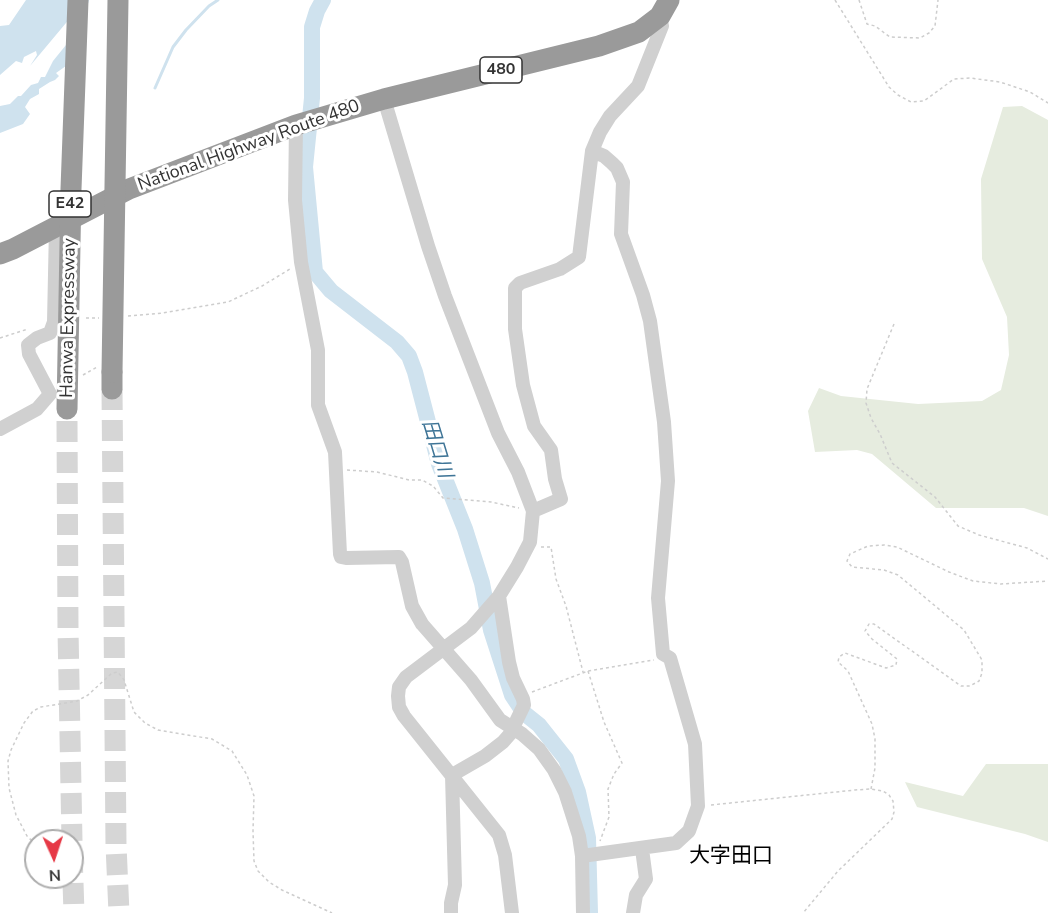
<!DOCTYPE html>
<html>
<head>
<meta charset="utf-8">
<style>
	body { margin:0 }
	#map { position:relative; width:1048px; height:913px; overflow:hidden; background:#fff; font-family:"Nunito Sans",sans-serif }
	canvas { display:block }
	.north { position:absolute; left:24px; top:829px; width:60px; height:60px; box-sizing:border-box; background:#fff; border:2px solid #adadad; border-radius:50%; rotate:177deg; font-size:16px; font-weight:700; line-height:24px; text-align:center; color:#333 }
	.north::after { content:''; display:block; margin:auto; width:21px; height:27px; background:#e63946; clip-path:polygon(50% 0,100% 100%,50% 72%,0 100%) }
</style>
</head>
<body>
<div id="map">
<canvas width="1048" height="913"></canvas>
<div class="north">N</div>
</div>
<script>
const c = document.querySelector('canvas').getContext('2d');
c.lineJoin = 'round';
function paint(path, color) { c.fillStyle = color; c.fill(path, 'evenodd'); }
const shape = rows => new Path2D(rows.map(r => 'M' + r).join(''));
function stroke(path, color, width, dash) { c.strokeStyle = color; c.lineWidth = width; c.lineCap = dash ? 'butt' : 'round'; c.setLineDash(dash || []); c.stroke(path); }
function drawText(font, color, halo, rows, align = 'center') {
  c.font = font + ' "Nunito Sans","Noto Sans JP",sans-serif'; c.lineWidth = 6; c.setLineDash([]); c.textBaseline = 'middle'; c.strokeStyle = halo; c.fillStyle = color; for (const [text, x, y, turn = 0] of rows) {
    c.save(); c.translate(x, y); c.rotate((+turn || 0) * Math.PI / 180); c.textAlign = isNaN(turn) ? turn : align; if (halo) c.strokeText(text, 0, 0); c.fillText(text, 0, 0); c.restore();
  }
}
const green = shape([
	[1022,106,1048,120,1048,516,1024,508,936,508,872,454,857,450,815,452,808,411,819,388,841,396,918,404,982,401,1001,390,1009,355,1007,317,982,259,981,179,1003,107],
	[986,764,1048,764,1048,842,1025,834,917,807,905,782,963,796]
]);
const water = shape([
	[26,0,89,0,73,61,56,73,59,76,55,80,50,82,39,89,39,94,30,99,25,107,30,114,23,124,0,133,0,106,10,104,18,96,21,96,31,85,38,83,41,77,45,77,53,61,66,45,71,17,30,66,37,55,36,51,24,57,22,63,16,61,0,75,0,26,9,25]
]);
const stream = shape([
	[155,88,173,47,186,30,209,6,218,0]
]);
const river = shape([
	[323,0,317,11,312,27,312,98,305,167,315,272,331,291,397,342,409,356,415,372,439,464,465,529,482,583,491,630,512,695,524,713,539,725,566,759,578,792,588,838,590,913]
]);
const highwayTunnel = shape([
	[112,389,116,845,119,913],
	[67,421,68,630,72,841],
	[72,852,74,913]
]);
const path = shape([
	[835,0,889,87,898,95,911,102,924,101,954,79,970,78,1000,82,1030,92,1048,103],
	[859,0,867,24,875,26,890,37,920,38,929,33,935,26,938,0],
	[128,316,163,313,228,302,262,286,290,269],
	[86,318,99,318],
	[894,324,867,389,866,403,871,418,880,434,892,463,935,497,958,526,979,535,1027,548,1048,559],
	[0,338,28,329],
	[83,375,97,367],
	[347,470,377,472,409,480,422,480,433,486,443,498,491,502,519,508],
	[541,547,551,547,556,579,566,606,583,672],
	[588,671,604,722,622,763,614,774,608,789,609,817,600,841],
	[532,692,588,671,654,660],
	[871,789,875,768,875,739,872,724,848,671,838,662,839,657,845,653,886,668,896,665,897,659,872,639,865,631,869,624,874,624,961,686,970,686,979,681,982,673,982,660,964,630,898,575,884,570,852,567,847,561,850,554,868,546,884,545,897,547,949,572,973,581,1001,584,1048,581],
	[711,805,855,790,871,789,883,791,889,795,893,801,894,812,892,819,838,871,803,913],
	[36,845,27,836,16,815,9,788,8,761,11,750,24,723,33,711,41,707,77,701,88,695,112,673,118,672,124,680,134,712,145,723,158,730,212,739,232,751,247,775,254,796,253,831,254,861,258,871,269,882,282,890,332,913]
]);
const minor = shape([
	[384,99,428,246,445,296,498,433,518,472,533,511,530,542,517,567,499,596,471,628,406,677,399,687,398,696,399,707,404,716,499,835,505,855,512,913],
	[296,125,295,200,301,262,318,350,318,405,335,452,340,554,341,557,346,558,399,557,402,562,412,606,422,624,471,680,500,720,522,734,539,749,554,770,565,792,579,836,582,856,583,913],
	[0,429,37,409,50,394,29,354,28,345,37,338,50,333,54,322,56,227],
	[533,511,561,499,555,479,551,450,534,426,523,385,515,329,515,288,520,283,560,269,579,257,592,151,600,132,610,116,638,86,662,26,660,16],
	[452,775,485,756,503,742,510,734,524,705,523,699,513,678,509,662,499,596],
	[582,856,676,843,689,831,698,806,695,744,670,658,663,654,658,598,668,481,664,422,650,321,643,295,621,234,623,182,617,168,612,163,604,156,592,151],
	[451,913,451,903,455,885,452,775],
	[633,913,636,895,646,879,642,849]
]);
const highway = shape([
	[0,254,13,249,129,189,296,125,384,99,599,46,639,32,660,16,669,0],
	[112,389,112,372]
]);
const highwayBridge = shape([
	[112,372,118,0],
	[67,409,71,189,78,0]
]);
const shields = [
	[501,70,42],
	[70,204,42]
];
const shieldNames = [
	["480",501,70],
	["E42",70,204]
];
const streetNames = [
	["National Highway Route 480",249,146,-20],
	["Hanwa Expressway",69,318,-89]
];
const waterNames = [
	["田口川",436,449,73]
];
const quarterNames = [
	["大字田口",731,857]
];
paint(green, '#e6ecdf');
paint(water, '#cfe2ee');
stroke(stream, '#cfe2ee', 3);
stroke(river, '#cfe2ee', 16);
stroke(highwayTunnel, '#d6d6d6', 21, [21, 10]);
stroke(path, '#cdcdcd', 1.5, [3, 3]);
stroke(minor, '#d0d0d0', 14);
stroke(highway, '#9a9a9a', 21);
stroke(highwayBridge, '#9a9a9a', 21);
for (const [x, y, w] of shields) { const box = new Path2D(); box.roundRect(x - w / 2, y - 13, w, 26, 4.5); c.fillStyle = '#fff'; c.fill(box); stroke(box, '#333', 1.5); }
drawText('bold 16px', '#333', null, shieldNames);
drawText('18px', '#333', '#fff', streetNames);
drawText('italic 20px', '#3f7597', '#fff', waterNames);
drawText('21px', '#000', '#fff', quarterNames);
</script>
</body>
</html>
